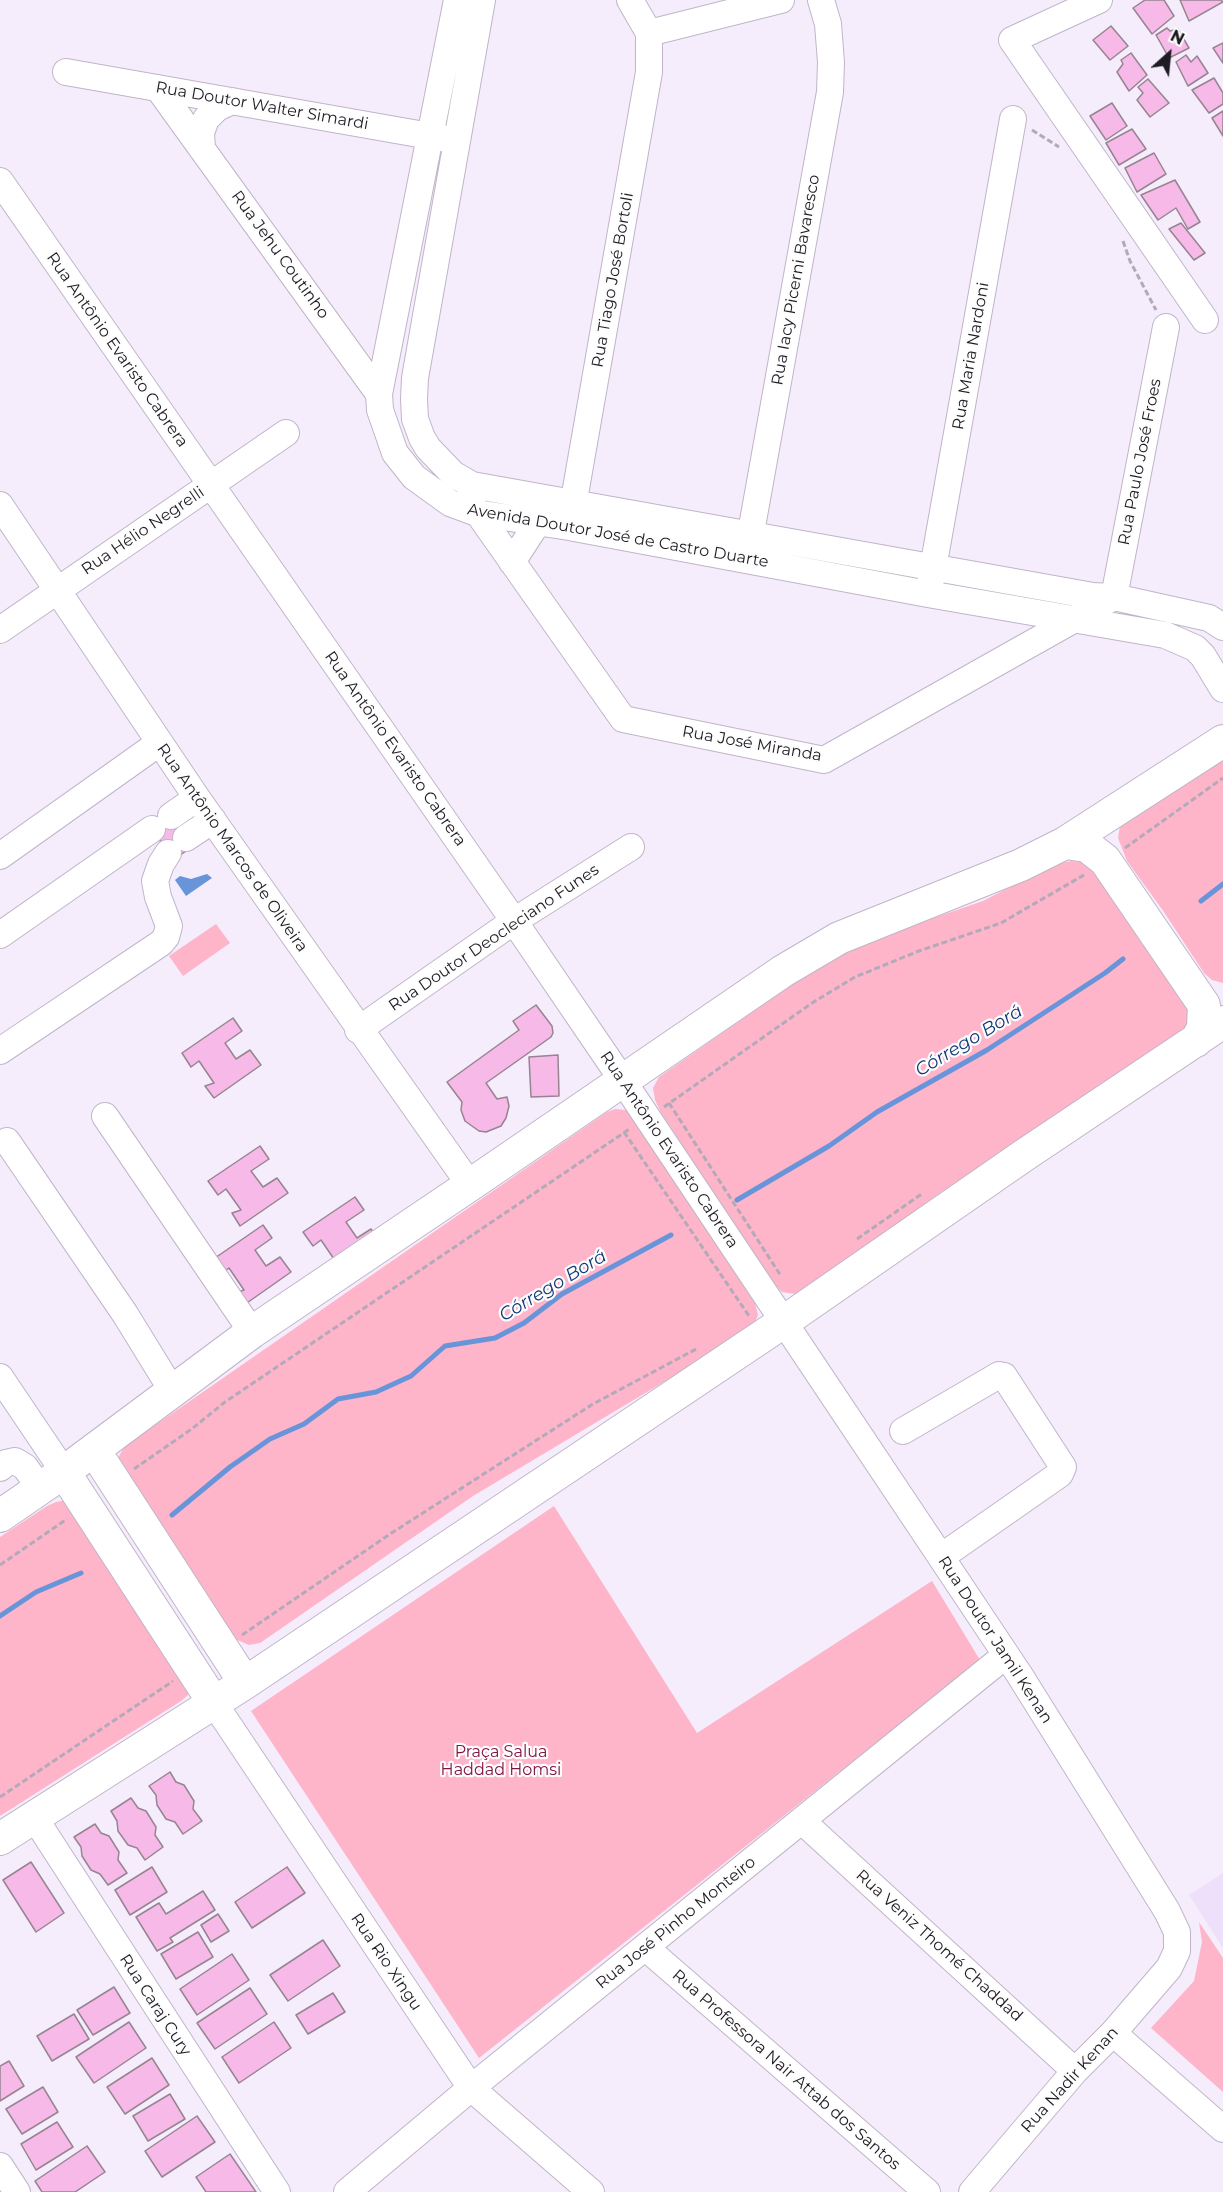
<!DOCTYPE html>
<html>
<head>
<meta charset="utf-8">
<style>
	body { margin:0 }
	#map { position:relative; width:1223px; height:2192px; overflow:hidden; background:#f5ecfc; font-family:Montserrat,sans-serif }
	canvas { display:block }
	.north { position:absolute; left:1139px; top:24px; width:60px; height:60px; -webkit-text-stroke:4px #fdfdfd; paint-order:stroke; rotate:27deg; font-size:16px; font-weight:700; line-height:24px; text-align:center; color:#1f1b22 }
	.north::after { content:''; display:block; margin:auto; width:21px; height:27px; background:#1f1b22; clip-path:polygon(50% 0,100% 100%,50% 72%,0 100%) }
</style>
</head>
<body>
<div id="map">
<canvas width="1223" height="2192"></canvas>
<div class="north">N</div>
</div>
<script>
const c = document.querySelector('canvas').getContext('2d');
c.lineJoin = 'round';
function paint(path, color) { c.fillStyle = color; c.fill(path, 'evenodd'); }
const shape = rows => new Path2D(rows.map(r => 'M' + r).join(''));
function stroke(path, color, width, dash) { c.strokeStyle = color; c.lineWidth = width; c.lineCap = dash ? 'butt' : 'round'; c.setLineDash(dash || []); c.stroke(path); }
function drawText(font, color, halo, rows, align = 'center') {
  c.font = font + ' Montserrat,sans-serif'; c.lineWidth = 4.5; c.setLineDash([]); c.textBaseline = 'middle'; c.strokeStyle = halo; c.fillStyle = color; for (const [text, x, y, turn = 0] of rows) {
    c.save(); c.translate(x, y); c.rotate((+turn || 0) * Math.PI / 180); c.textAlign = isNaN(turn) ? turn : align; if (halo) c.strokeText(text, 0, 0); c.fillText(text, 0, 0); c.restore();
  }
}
const built = shape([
	[1223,1873,1223,1948,1189,1895]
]);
const green = shape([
	[1223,755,1223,983,1212,980,1204,973,1164,912,1127,861,1118,838,1120,826,1130,815],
	[1071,861,1081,862,1094,867,1191,1013,1189,1027,1031,1134,934,1197,816,1285,795,1294,782,1292,769,1279,660,1111,655,1100,653,1088,659,1077,843,949,983,901,1055,864],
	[216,924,230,943,183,976,169,956],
	[615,1109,626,1110,633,1115,753,1295,758,1315,754,1325,749,1331,473,1496,260,1643,249,1645,235,1639,119,1467,119,1456,125,1446,607,1112],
	[68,1500,191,1690,187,1696,181,1701,0,1816,0,1537,47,1506,56,1502],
	[554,1506,697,1733,932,1581,980,1660,479,2058,251,1711],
	[1199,1922,1223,1958,1223,2092,1151,2028,1194,1981,1202,1942]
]);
const water = shape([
	[207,874,212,878,186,896,175,880,180,876,191,879]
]);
const stream = shape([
	[1201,901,1223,884],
	[737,1200,829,1146,877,1112,987,1050,1105,973,1123,959],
	[172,1515,230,1467,270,1439,304,1424,338,1399,376,1392,411,1376,445,1346,495,1338,524,1323,562,1294,671,1235],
	[0,1616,36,1592,81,1573]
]);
const building = shape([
	[1145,0,1164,0,1174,16,1152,34,1133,8,1145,0],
	[1180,0,1221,0,1223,2,1189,21,1180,0],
	[1111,26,1128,46,1110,60,1093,40,1111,26],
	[1167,28,1170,31,1178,29,1189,48,1169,58,1156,35,1167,28],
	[1223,43,1223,63,1213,48,1223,43],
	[1131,53,1147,75,1129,91,1117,72,1123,64,1121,60,1131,53],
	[1186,55,1191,62,1197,56,1208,73,1188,86,1176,62,1186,55],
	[1214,78,1223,93,1223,104,1209,113,1192,90,1214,78],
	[1148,79,1169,103,1150,117,1137,100,1143,93,1138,87,1148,79],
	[1112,103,1127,126,1106,140,1090,116,1112,103],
	[1223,111,1223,136,1212,118,1223,111],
	[1132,129,1146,149,1119,165,1106,143,1132,129],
	[1154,153,1166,174,1137,192,1125,168,1154,153],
	[1175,180,1200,222,1188,229,1176,208,1158,220,1141,195,1175,180],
	[1181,223,1205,253,1194,260,1169,229,1181,223],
	[169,814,192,847,173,860,151,827,169,814],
	[536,1005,552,1026,553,1033,551,1037,486,1083,497,1099,507,1097,509,1106,506,1118,501,1126,486,1132,479,1131,465,1121,461,1110,462,1102,447,1082,519,1030,513,1021,536,1005],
	[233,1018,242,1031,225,1043,236,1059,250,1050,261,1065,214,1098,205,1086,214,1083,199,1061,191,1067,182,1053,233,1018],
	[558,1055,559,1096,531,1097,529,1057,558,1055],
	[260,1146,269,1159,251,1171,263,1187,277,1178,288,1193,240,1226,232,1213,241,1210,226,1189,218,1195,208,1181,260,1146],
	[355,1197,364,1210,346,1222,357,1238,371,1229,381,1243,336,1262,321,1240,313,1246,303,1232,355,1197],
	[263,1225,272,1238,255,1250,266,1266,280,1257,291,1272,244,1305,235,1293,244,1290,229,1268,221,1274,212,1260,263,1225],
	[170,1772,176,1782,184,1785,194,1801,193,1809,202,1821,183,1834,175,1822,166,1819,157,1805,156,1795,149,1786,170,1772],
	[131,1798,138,1808,146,1811,156,1827,155,1835,163,1847,145,1860,137,1848,128,1845,118,1831,117,1821,111,1811,131,1798],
	[95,1824,101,1833,109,1836,119,1852,118,1860,127,1873,108,1885,100,1874,91,1870,82,1856,81,1847,74,1837,95,1824],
	[31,1862,64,1913,36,1932,3,1880,31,1862],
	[152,1867,167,1892,130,1915,115,1890,152,1867],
	[287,1867,305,1893,252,1928,235,1902,287,1867],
	[203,1891,215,1910,170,1938,173,1942,157,1951,136,1917,159,1903,166,1914,203,1891],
	[218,1914,229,1931,211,1942,201,1925,218,1914],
	[198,1932,213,1957,176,1979,161,1954,198,1932],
	[323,1940,340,1966,288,2001,270,1975,323,1940],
	[232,1954,249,1980,197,2015,180,1989,232,1954],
	[114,1987,130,2013,93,2035,77,2010,114,1987],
	[250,1988,267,2014,215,2049,197,2023,250,1988],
	[333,1993,345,2012,308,2034,296,2015,333,1993],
	[74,2014,89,2039,52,2061,37,2036,74,2014],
	[129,2022,146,2048,94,2083,76,2057,129,2022],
	[274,2022,291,2048,239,2083,222,2057,274,2022],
	[152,2058,169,2085,125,2114,107,2087,152,2058],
	[9,2061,24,2086,0,2101,0,2066,9,2061],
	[43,2087,58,2112,22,2134,6,2109,43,2087],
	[170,2094,185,2119,148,2141,133,2116,170,2094],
	[197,2116,215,2142,162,2177,145,2151,197,2116],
	[57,2122,73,2147,36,2170,21,2144,57,2122],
	[87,2146,105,2172,75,2192,42,2192,35,2181,87,2146],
	[230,2154,256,2192,206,2192,196,2177,230,2154]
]);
const path = shape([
	[1032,130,1059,147],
	[1123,241,1130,261,1156,310],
	[1125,848,1223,778],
	[669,1103,781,1276],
	[664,1107,812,1003,855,977,919,951,1001,923,1084,875],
	[624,1132,749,1316],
	[857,1239,923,1193],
	[134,1469,193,1428,225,1402,631,1128],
	[0,1565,67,1519],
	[242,1635,390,1534,593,1404,698,1348],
	[0,1797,173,1681]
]);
const minor = shape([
	[457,0,379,394,380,410,395,453,414,477,450,503,477,513,569,527,928,594,1165,635,1195,648,1203,656,1223,689],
	[482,0,415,378,414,399,415,419,422,438,428,448,453,474,472,485,1093,596,1114,597,1209,618,1223,627],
	[1099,0,1012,40,1205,320],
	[649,33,781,0],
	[66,72,447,139],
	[158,88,379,394],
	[202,149,201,133,206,119,217,108,232,101],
	[0,181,514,921,623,1081,1019,1674,1167,1911,1177,1932,1177,1951,1169,1968,1113,2033,1075,2071,972,2192],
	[0,505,197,798,470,1185],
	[473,506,623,719,824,760,1114,597,1166,327],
	[571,517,649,72,649,33,630,0],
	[748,549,830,92,831,62,828,24,821,0],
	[512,562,538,522],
	[930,585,1013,119],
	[0,630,286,433],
	[171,816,197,798],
	[186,838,213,820],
	[0,856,159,743],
	[0,935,152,829],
	[358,1030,514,921,631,847],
	[0,1051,161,943,166,937,169,926,158,897,155,881,161,864,168,853],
	[105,1116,252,1332],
	[7,1141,125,1314,173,1392],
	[0,1377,64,1472],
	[903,1431,999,1375,1004,1376,1063,1467,1060,1474,941,1557],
	[0,1468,6,1463,15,1461,25,1467,40,1488],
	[214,1703,471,2088,591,2192],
	[34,1817,277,2192],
	[802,1821,1075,2071],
	[646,1948,927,2192],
	[1113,2033,1223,2129],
	[0,2166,17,2192],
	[347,2192,471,2088,1006,1655]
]);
const major = shape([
	[1065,843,1087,846,1105,860,1204,1005,1203,1028,1196,1041],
	[94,1450,245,1683],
	[64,1472,214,1703],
	[0,1516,64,1472,252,1332,470,1185,783,971,839,938,1021,865,1065,843,1223,741],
	[0,1839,245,1683,785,1321,1023,1156,1223,1022]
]);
const streetNames = [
	["Rua Doutor Walter Simardi",262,106,10],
	["Rua Jehu Coutinho",280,255,54],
	["Rua Tiago José Bortoli",613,280,-80],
	["Rua Iacy Picerni Bavaresco",796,280,-80],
	["Rua Antônio Evaristo Cabrera",117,350,55],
	["Rua Maria Nardoni",971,356,-80],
	["Rua Paulo José Froes",1140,462,-79],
	["Rua Hélio Negrelli",143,531,-34],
	["Avenida Doutor José de Castro Duarte",618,536,10],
	["Rua José Miranda",752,744,10],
	["Rua Antônio Evaristo Cabrera",395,749,55],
	["Rua Antônio Marcos de Oliveira",232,848,55],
	["Rua Doutor Deocleciano Funes",494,938,-34],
	["Rua Antônio Evaristo Cabrera",669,1150,56],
	["Rua Doutor Jamil Kenan",995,1640,57],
	["Rua José Pinho Monteiro",676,1923,-39],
	["Rua Veniz Thomé Chaddad",939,1946,42],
	["Rua Rio Xingu",386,1962,56],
	["Rua Caraj Cury",155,2005,57],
	["Rua Professora Nair Attab dos Santos",786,2070,41],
	["Rua Nadir Kenan",1070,2080,-48]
];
const parkNames = [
	["Praça Salua",501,1752],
	["Haddad Homsi",501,1770]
];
const waterNames = [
	["Córrego Borá",969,1041,-31],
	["Córrego Borá",553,1286,-31]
];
paint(built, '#eee0fb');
paint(green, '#feb4c9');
paint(water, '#6895da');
stroke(stream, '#6895da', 5);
paint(building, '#f7bae8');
stroke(building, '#968491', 1.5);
stroke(minor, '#c0b5c9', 28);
stroke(major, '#c0b5c9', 34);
stroke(path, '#b2aab8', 3, [6, 3]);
stroke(minor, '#fff', 26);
stroke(major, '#fff', 32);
drawText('16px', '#1f1b22', '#fdfdfd', streetNames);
drawText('16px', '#811644', '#fdfdfd', parkNames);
drawText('italic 18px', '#103977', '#fdfdfd', waterNames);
</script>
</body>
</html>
